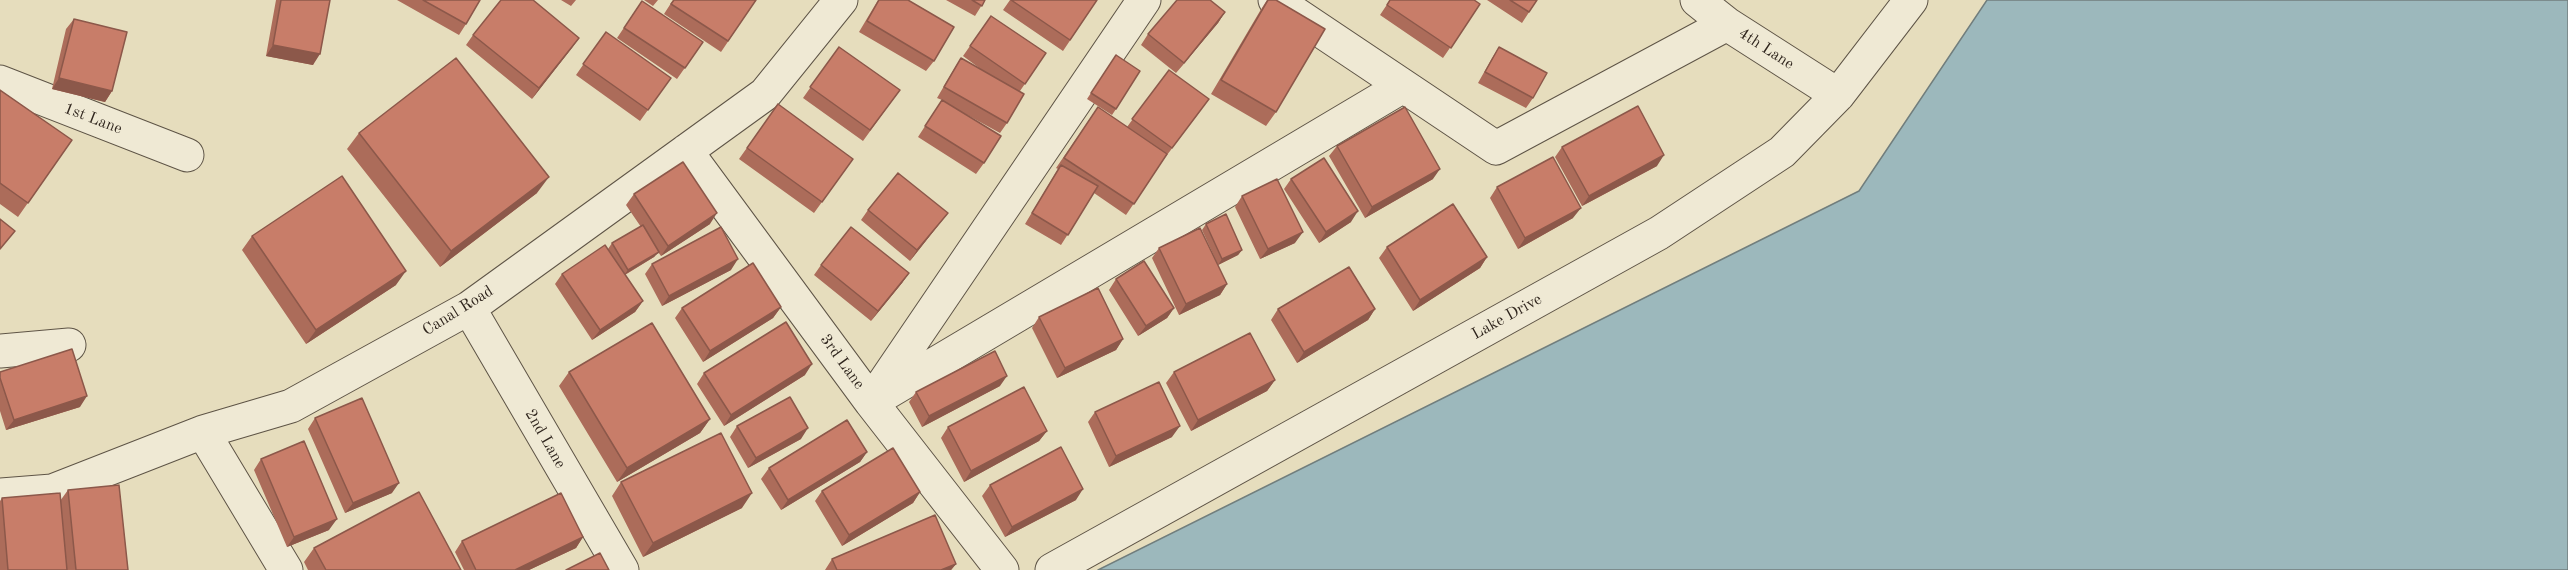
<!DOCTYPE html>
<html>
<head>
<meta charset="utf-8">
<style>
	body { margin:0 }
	canvas { display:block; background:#e6ddbd }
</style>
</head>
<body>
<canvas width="2568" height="570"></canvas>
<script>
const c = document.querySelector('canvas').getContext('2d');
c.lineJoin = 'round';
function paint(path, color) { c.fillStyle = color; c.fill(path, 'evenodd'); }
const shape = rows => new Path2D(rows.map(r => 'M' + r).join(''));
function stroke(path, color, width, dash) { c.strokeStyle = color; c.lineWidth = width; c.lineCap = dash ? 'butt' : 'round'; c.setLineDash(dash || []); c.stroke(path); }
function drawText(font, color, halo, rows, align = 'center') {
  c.font = font + ' "Old Standard TT",serif'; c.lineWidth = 4.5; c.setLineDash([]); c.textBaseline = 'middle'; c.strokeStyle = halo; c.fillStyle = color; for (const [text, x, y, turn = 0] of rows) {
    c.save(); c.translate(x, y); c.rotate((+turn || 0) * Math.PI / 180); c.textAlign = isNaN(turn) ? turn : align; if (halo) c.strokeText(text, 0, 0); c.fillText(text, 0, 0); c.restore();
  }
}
const water = shape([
	[1987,0,2568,0,2568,570,1098,570,1859,191,1987,0]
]);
const minor = shape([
	[1275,0,1496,148,1727,24],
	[1697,0,1727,24,1838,95],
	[0,82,187,155],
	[686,151,871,402,1002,570],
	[469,308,622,570],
	[0,351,69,345],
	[877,393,1144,0],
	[871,402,1403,86],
	[203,432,286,570],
	[0,495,52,491,203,432,291,406,469,308,765,94,841,0],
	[1052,570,1659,233,1782,152,1838,95,1911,0]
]);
const wall = shape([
	[276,0,330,0,313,65,266,56],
	[397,0,480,0,466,24,459,35],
	[561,0,576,0,571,6],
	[644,0,658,0,653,6],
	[673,0,756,0,721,52,664,14],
	[878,0,908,0,934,61,926,71,859,32],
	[946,0,985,0,975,16],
	[1010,0,1097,0,1063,51,1003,10],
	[1267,0,1276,112,1266,126,1211,94,1260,11],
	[1390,0,1480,4,1443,58,1380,15],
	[1487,0,1537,0,1522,23],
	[642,1,703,42,677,79,617,38],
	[1225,12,1218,23,1176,73,1141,45,1148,34],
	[991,16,1046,53,1020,91,1007,123,1000,133,960,111,984,163,976,174,918,137,942,100,937,98,954,69,961,58,982,70,963,56],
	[74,19,112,91,105,102,52,89,66,29],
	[606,32,671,78,640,121,576,75],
	[473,35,579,38,532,99,466,45],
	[839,47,900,90,863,141,803,98],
	[1499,47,1533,98,1526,108,1478,83,1492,58],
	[1116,55,1116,109,1112,115,1087,99],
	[1169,70,1201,110,1164,159,1126,215,1094,193,1061,245,1025,224,1058,169,1056,168,1098,107,1127,127],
	[0,90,72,140,18,217,0,204],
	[778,104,853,159,814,213,739,159],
	[359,133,537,193,440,267,347,149],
	[1337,146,1433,179,1365,218,1329,156],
	[1562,147,1657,166,1582,206,1555,157],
	[1291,179,1351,222,1319,243,1284,189],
	[1497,187,1573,218,1518,249,1490,198],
	[634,194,710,224,661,256,658,252,654,257,625,275,643,301,635,312,592,340,555,284,562,274,608,249,612,243,641,227,626,205],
	[1242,196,1295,243,1260,259,1235,207],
	[868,210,948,213,940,223,910,261,861,220],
	[1206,224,1242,250,1238,255,1218,265,1202,230],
	[252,236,396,285,306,344,242,250],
	[1387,247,1487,257,1480,268,1413,311,1379,258],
	[1159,248,1227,284,1220,295,1179,315,1152,258],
	[652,264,731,270,662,306,645,274],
	[821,265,909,273,902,283,871,321,814,275],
	[1116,279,1174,308,1167,318,1138,336,1109,290],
	[781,307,773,318,703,362,675,318,682,308],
	[1278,309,1375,309,1368,320,1297,363,1271,320],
	[1039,317,1123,339,1116,350,1057,378,1032,328],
	[0,372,80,407,6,430,0,411],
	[569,372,710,419,700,433,617,482,559,386],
	[1174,372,1275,380,1267,391,1191,431,1166,383],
	[704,373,805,375,724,426,697,384],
	[1000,386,922,427,909,402,916,392],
	[1095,412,1172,437,1109,467,1088,422],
	[315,418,392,493,345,513,308,429],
	[737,426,801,439,748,468,730,437],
	[948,427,1047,431,1039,441,964,482,941,438],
	[867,452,860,462,781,510,761,479,769,468],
	[261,459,329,530,287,547,254,470],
	[621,482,742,508,643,557,612,496],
	[990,485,1076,500,1005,537,982,496],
	[68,490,128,570,0,570,0,501,2,498,60,501],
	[822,491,920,492,913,503,842,546,815,501],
	[583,537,576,548,529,570,464,570,455,552,462,541],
	[314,548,461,570,308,570,304,562],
	[832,559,956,564,951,570,825,570]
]);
const shadedWall = shape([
	[1225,12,1218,23,1176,73,1184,63],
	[579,38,572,48,532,99,539,88],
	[273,45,320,54,313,65,266,56],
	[59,78,112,91,105,102,52,89],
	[1664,155,1657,166,1582,206,1589,196],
	[1440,169,1433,179,1365,218,1372,207],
	[549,177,537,193,440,267,451,251],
	[1581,208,1573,218,1518,249,1525,238],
	[1358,211,1351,222,1319,243,1326,232],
	[717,213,710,224,661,256,668,246],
	[948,213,940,223,910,261,917,250],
	[1303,232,1295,243,1260,259,1268,249],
	[1242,250,1238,255,1218,265,1222,259],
	[659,252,654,257,624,275,628,270],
	[1487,257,1480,268,1413,311,1420,300],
	[738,259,731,270,662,306,669,296],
	[406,271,396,285,306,344,316,330],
	[909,273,902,283,871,321,878,311],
	[1227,284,1220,295,1179,315,1186,304],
	[643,301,635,312,592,340,600,330],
	[781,307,773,318,703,362,710,351],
	[1174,308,1167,318,1138,336,1146,326],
	[1375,309,1368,320,1297,363,1304,352],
	[1123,339,1116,350,1057,378,1065,368],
	[812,364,805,375,724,426,731,415],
	[1007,376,1000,386,922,427,929,416],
	[1275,380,1267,391,1191,431,1198,420],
	[87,396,80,407,6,430,14,420],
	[710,419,700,433,617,482,627,468],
	[1180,426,1172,437,1109,467,1116,456],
	[808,428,801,439,748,468,756,458],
	[1047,431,1039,441,964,482,971,471],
	[867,452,860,462,781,510,788,500],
	[399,483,392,493,345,513,353,503],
	[1083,489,1076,500,1005,537,1012,527],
	[920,492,913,503,842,546,849,535],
	[752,493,742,508,643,557,653,543],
	[337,519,329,530,287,547,294,537],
	[583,537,576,548,529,570,515,570],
	[956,564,951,570,941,570]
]);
const building = shape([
	[281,0,330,0,320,54,273,45,281,0],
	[423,0,480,0,466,24,423,0],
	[501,0,533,0,579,38,539,88,473,35,501,0],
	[674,0,756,0,728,41,671,4,674,0],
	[879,0,908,0,954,27,934,61,867,21,879,0],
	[972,0,985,0,982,6,972,0],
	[1011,0,1097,0,1070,40,1011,0],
	[1177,0,1210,0,1225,12,1184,63,1148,34,1177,0],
	[1268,0,1276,0,1325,29,1276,112,1221,80,1268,0],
	[1390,0,1474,0,1480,4,1451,48,1387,5,1390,0],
	[1510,0,1537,0,1529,12,1510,0],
	[642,1,703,42,685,68,624,28,642,1],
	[991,16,1046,53,1025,84,970,46,991,16],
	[74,19,127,32,112,91,59,78,74,19],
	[606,32,671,78,648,110,583,64,606,32],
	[839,47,900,90,870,130,810,87,839,47],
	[1499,47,1547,73,1533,98,1485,72,1499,47],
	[1116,55,1140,71,1116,109,1091,93,1116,55],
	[456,58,549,177,451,251,359,133,456,58],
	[961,58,1024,94,1007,123,944,87,961,58],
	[1169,70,1209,99,1172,148,1132,119,1169,70],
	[0,90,72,140,28,203,0,183,0,90],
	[942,100,1001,136,984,163,925,126,942,100],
	[778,104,853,159,822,202,747,148,778,104],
	[1638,106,1664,155,1589,196,1562,147,1638,106],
	[1098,107,1167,154,1134,204,1064,158,1098,107],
	[1405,107,1440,169,1372,207,1337,146,1405,107],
	[1553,157,1581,208,1525,238,1497,187,1553,157],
	[1324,158,1358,211,1326,232,1291,179,1324,158],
	[683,162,717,213,668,246,634,194,683,162],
	[1061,165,1098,186,1068,235,1032,213,1061,165],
	[898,173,948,213,917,250,868,210,898,173],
	[342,176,406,271,316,330,252,236,342,176],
	[1277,179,1303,232,1268,249,1242,196,1277,179],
	[1453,204,1487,257,1420,300,1387,247,1453,204],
	[1226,214,1242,250,1222,259,1206,224,1226,214],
	[0,219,15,231,0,249,0,219],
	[643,225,659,252,628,270,612,243,643,225],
	[721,227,738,259,669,296,652,264,721,227],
	[851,227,909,273,878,311,821,265,851,227],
	[1200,228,1227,284,1186,304,1159,248,1200,228],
	[605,245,643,301,600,330,562,274,605,245],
	[1144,261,1174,308,1146,326,1116,279,1144,261],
	[753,263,781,307,710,351,682,308,753,263],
	[1349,267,1375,309,1304,352,1278,309,1349,267],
	[1098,288,1123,339,1065,368,1039,317,1098,288],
	[786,322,812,364,731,415,704,373,786,322],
	[652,323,710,419,627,468,569,372,652,323],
	[1250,333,1275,380,1198,420,1174,372,1250,333],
	[72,349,87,396,14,420,0,378,0,372,72,349],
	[995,351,1007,376,929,416,916,392,995,351],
	[1159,382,1180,426,1116,456,1095,412,1159,382],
	[1024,387,1047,431,971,471,948,427,1024,387],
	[790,397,808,428,756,458,737,426,790,397],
	[362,398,399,483,353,503,315,418,362,398],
	[847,420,867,452,788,500,769,468,847,420],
	[721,433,752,493,653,543,621,482,721,433],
	[304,441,337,519,294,537,261,459,304,441],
	[1061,447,1083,489,1012,527,990,485,1061,447],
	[893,448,920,492,849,535,822,491,893,448],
	[119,485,128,570,76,570,68,490,119,485],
	[419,492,461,570,326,570,314,548,419,492],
	[60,493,67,570,8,570,2,498,60,493],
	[561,493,583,537,515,570,476,570,462,541,561,493],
	[935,515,956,564,941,570,837,570,832,559,935,515],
	[600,553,609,570,566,570,600,553]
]);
const streetNames = [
	["4th Lane",1766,49,33],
	["1st Lane",93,119,21],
	["Canal Road",458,311,-32],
	["Lake Drive",1507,317,-29],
	["3rd Lane",842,362,54],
	["2nd Lane",545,439,60]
];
paint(water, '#9cb8bc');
stroke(water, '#717e7d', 1.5);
stroke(minor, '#5e5446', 35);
stroke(minor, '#efe9d4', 33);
paint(wall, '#ac6c5a');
paint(shadedWall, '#8c584a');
paint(building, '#c87d69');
stroke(building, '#8c584a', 1.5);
drawText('16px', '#30261e', '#efe9d4', streetNames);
</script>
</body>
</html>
